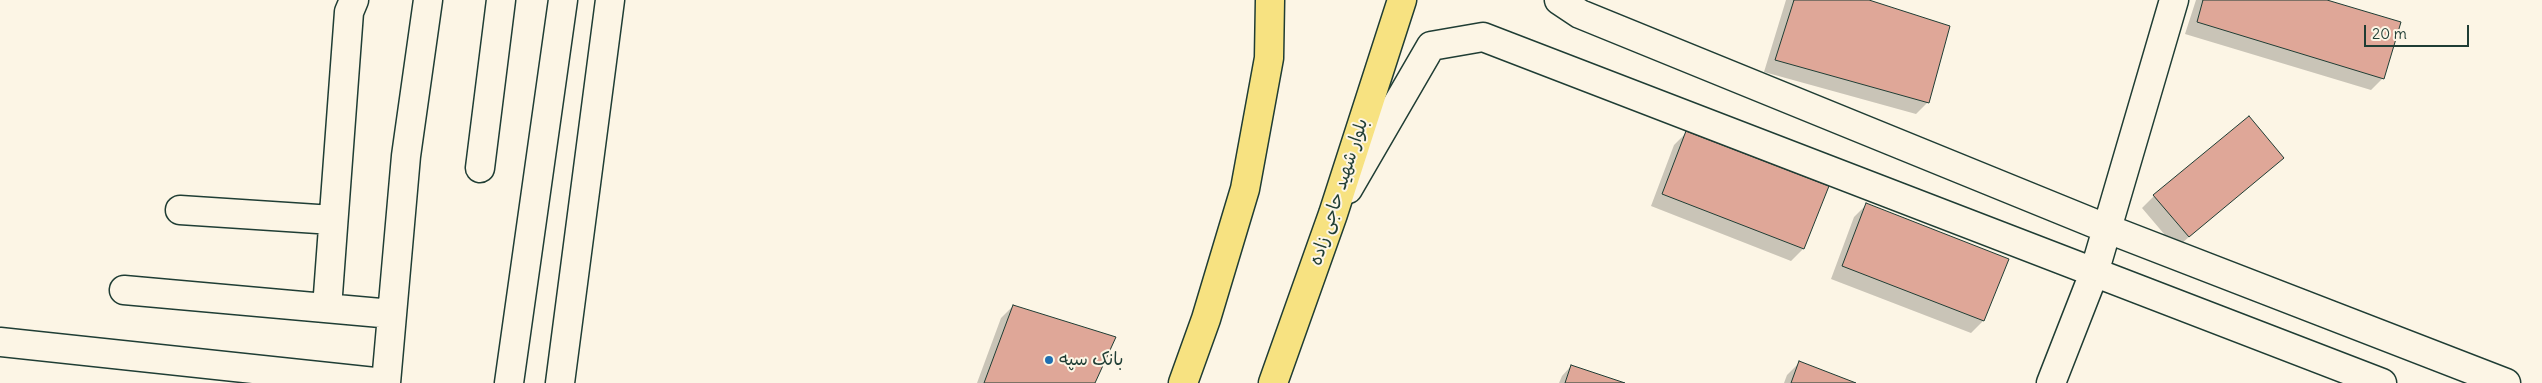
<!DOCTYPE html>
<html>
<head>
<meta charset="utf-8">
<style>
	body { margin:0 }
	#map { position:relative; width:2542px; height:383px; overflow:hidden; background:#fcf5e5; font-family:Delius,sans-serif }
	canvas { display:block }
	.scale { position:absolute; left:2364px; top:25px; width:105px; height:22px; box-sizing:border-box; border:2px solid #1f3d34; border-top:0; padding-left:6px; font-size:15px; line-height:18px; white-space:nowrap; color:#1f3d34; -webkit-text-stroke:4px #fcf5e5; paint-order:stroke }
</style>
</head>
<body>
<div id="map">
<canvas width="2542" height="383"></canvas>
<div class="scale">20 m</div>
</div>
<script>
const c = document.querySelector('canvas').getContext('2d');
c.lineJoin = 'round';
function paint(path, color) { c.fillStyle = color; c.fill(path, 'evenodd'); }
const shape = rows => new Path2D(rows.map(r => 'M' + r).join(''));
function stroke(path, color, width, dash) { c.strokeStyle = color; c.lineWidth = width; c.lineCap = dash ? 'butt' : 'round'; c.setLineDash(dash || []); c.stroke(path); }
function drawText(font, color, halo, rows, align = 'center') {
  c.font = font + ' Delius,"Playpen Sans Arabic",sans-serif'; c.lineWidth = 4; c.setLineDash([]); c.textBaseline = 'middle'; c.strokeStyle = halo; c.fillStyle = color; for (const [text, x, y, turn = 0] of rows) {
    c.save(); c.translate(x, y); c.rotate((+turn || 0) * Math.PI / 180); c.textAlign = isNaN(turn) ? turn : align; if (halo) c.strokeText(text, 0, 0); c.fillText(text, 0, 0); c.restore();
  }
}
const shadow = shape([
	[1786,0,1864,0,1928,102,1916,114,1764,72],
	[2196,0,2323,0,2383,78,2371,90,2185,34],
	[1686,133,1803,249,1791,261,1651,206,1674,145],
	[2283,158,2176,248,2142,208,2154,196],
	[1866,205,2008,259,1983,321,1971,333,1831,279,1854,217],
	[1013,306,1094,383,977,383,1001,318],
	[1799,363,1852,383,1784,383,1787,375],
	[1571,366,1621,383,1559,383,1562,376]
]);
const building = shape([
	[1794,0,1869,0,1950,26,1929,103,1775,60,1794,0],
	[2203,0,2327,0,2401,22,2384,79,2197,22,2203,0],
	[2249,116,2284,158,2189,237,2153,195,2249,116],
	[1686,131,1829,186,1804,249,1662,194,1686,131],
	[1866,203,2009,259,1984,321,1842,266,1866,203],
	[1013,305,1116,337,1095,383,984,383,1013,305],
	[1799,361,1856,383,1791,383,1799,361],
	[1571,365,1625,383,1565,383,1571,365]
]);
const minor = shape([
	[1559,0,1580,14,2108,229,2506,383],
	[480,168,501,0],
	[1348,189,1431,46,1483,37,2382,383],
	[180,210,333,220],
	[124,290,392,314],
	[327,308,349,12,354,0],
	[0,342,384,383],
	[386,383,406,156,428,0],
	[509,383,563,0],
	[560,383,610,0],
	[2051,383,2094,273,2174,0]
]);
const major = shape([
	[1183,383,1206,319,1245,189,1269,58,1270,0],
	[1273,383,1333,214,1402,0]
]);
const markers = [
	[1049,360,5,"#1f6fb2"]
];
const streetNames = [
	["بلوار شهید حاجی زاده",1339,192,-72]
];
const poiNames = [
	["بانک سپه",1059,360]
];
paint(shadow, '#0003');
paint(building, '#dfa798');
stroke(building, '#1f3d34', 1);
stroke(minor, '#1f3d34', 31);
stroke(major, '#1f3d34', 31);
stroke(minor, '#fcf5e5', 28);
stroke(major, '#f7e281', 28);
for (const [x, y, r, color] of markers) { const dot = new Path2D(); dot.arc(x, y, r, 0, 2 * Math.PI); c.fillStyle = color; c.fill(dot); stroke(dot, '#fcf5e5', 2); }
drawText('18px', '#1f3d34', '#fcf5e5', streetNames);
drawText('18px', '#1f3d34', '#fcf5e5', poiNames, 'left');
</script>
</body>
</html>
